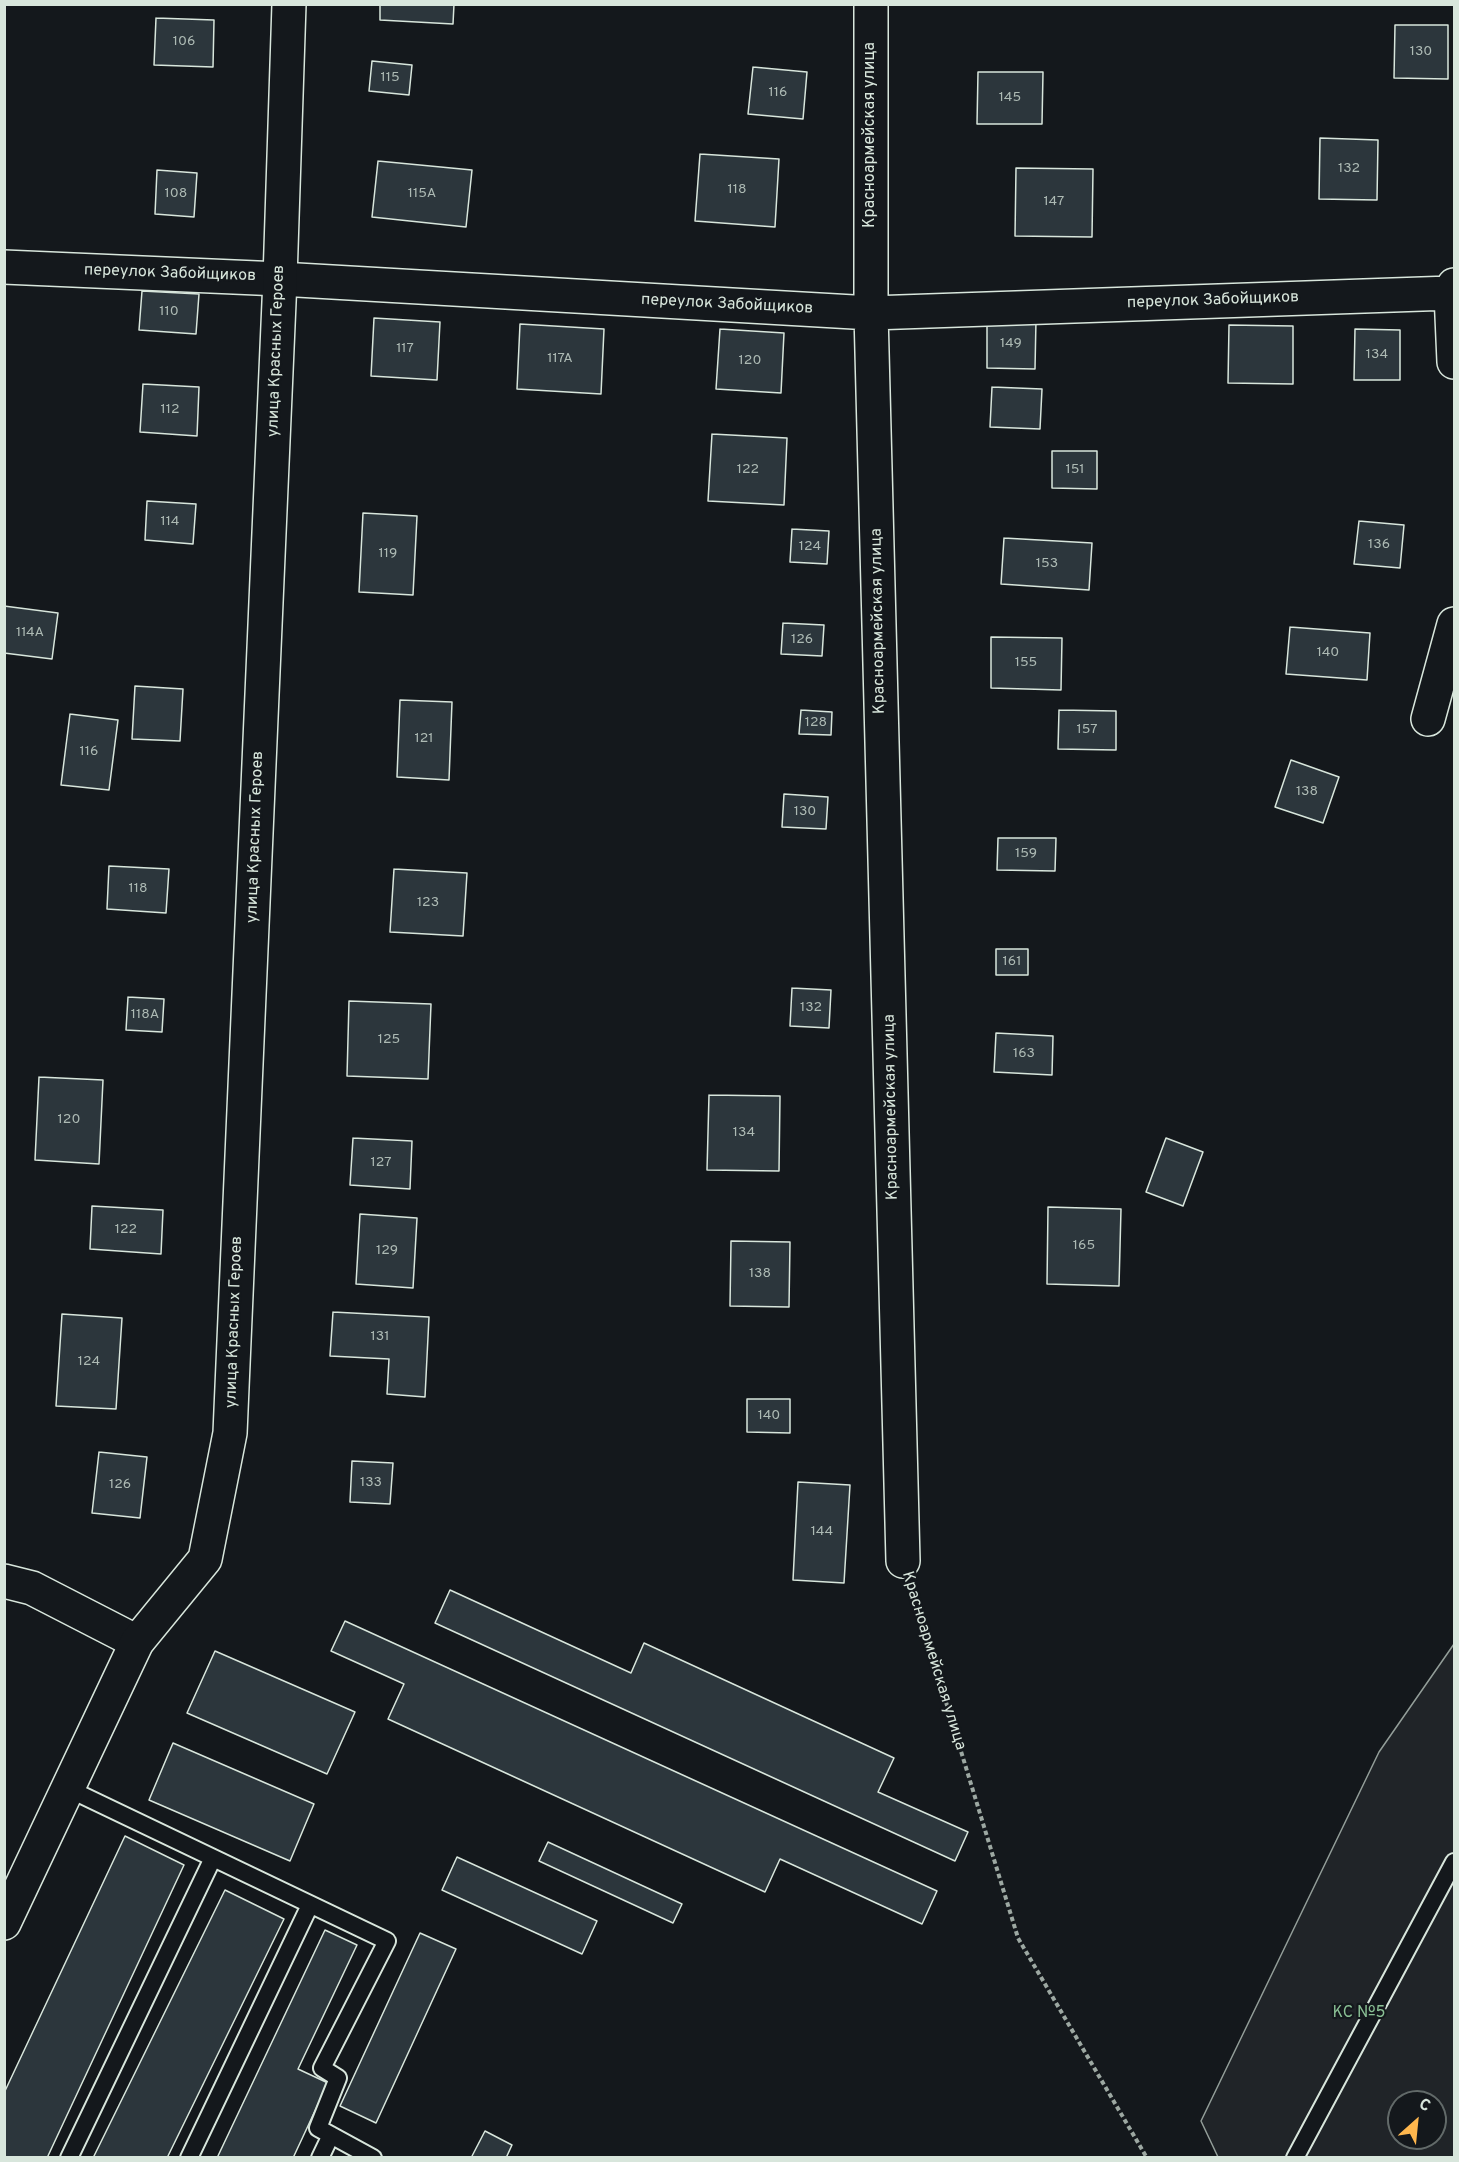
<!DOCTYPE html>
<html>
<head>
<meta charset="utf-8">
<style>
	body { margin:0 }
	#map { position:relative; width:1459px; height:2162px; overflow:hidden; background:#14181c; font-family:Overpass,sans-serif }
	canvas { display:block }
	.frame { position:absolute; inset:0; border:6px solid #d8e6dc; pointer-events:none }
	.north { position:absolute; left:1387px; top:2090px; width:60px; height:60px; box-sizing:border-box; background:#14181c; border:2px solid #626a69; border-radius:50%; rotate:27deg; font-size:16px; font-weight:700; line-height:24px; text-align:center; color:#d8e6dc }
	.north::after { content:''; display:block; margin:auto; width:21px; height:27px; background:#ffb74d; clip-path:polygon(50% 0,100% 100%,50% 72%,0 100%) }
</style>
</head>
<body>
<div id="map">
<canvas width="1459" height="2162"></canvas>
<div class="frame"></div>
<div class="north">С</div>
</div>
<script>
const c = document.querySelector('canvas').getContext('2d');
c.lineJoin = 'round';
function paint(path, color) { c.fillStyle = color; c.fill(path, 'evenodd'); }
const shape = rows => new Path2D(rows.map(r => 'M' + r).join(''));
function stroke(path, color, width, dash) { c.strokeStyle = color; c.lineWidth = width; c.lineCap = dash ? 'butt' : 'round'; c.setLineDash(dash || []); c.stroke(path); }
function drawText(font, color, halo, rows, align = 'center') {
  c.font = font + ' Overpass,sans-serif'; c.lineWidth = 4.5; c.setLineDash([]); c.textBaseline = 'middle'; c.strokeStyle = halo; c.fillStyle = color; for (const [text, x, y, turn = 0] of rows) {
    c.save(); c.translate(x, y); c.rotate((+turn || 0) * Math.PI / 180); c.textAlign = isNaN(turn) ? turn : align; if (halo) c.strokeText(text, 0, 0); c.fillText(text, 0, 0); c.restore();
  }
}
const green = shape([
	[1454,1644,1454,2157,1218,2157,1201,2121,1379,1752,1454,1644],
	[1399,2102,1435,2102,1435,2138,1399,2138,1399,2102]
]);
const building = shape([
	[380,4,454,4,453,24,380,20,380,4],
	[156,18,214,20,213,67,154,65,156,18],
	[1395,25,1448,25,1448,79,1394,78,1395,25],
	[372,61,412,65,409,95,369,91,372,61],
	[753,67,807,72,803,119,748,114,753,67],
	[978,72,1043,72,1042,124,977,124,978,72],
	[1320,138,1378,140,1377,200,1319,199,1320,138],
	[700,154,779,159,775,227,695,221,700,154],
	[378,161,472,170,466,227,372,217,378,161],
	[1016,168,1093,169,1092,237,1015,236,1016,168],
	[157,170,197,173,194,217,155,214,157,170],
	[142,291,199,294,196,334,139,330,142,291],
	[374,318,440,322,437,380,371,376,374,318],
	[987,320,1036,320,1035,369,987,368,987,320],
	[520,324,604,329,601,394,517,389,520,324],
	[1229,325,1293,326,1293,384,1228,383,1229,325],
	[720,329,784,333,781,393,716,389,720,329],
	[1355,329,1400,330,1400,380,1354,380,1355,329],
	[143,384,199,387,197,436,140,432,143,384],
	[992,387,1042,389,1040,429,990,427,992,387],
	[712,434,787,438,784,505,708,501,712,434],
	[1052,451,1097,451,1097,489,1052,488,1052,451],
	[147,501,196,504,193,544,145,540,147,501],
	[363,513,417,516,413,595,359,592,363,513],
	[1359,521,1404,525,1400,568,1354,564,1359,521],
	[792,529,829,531,827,564,790,562,792,529],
	[1004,538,1092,543,1089,590,1001,584,1004,538],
	[4,606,58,613,52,659,4,653,4,606],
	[783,623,824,625,822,656,781,654,783,623],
	[1290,627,1370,633,1367,680,1286,674,1290,627],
	[991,637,1062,638,1061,690,991,688,991,637],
	[135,686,183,689,180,741,132,739,135,686],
	[400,700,452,702,449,780,397,777,400,700],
	[801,710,832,712,831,735,799,734,801,710],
	[1059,710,1116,711,1116,750,1058,749,1059,710],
	[70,714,118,720,109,790,61,785,70,714],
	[1291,760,1339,777,1323,823,1275,807,1291,760],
	[784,794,828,797,826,829,782,827,784,794],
	[998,838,1056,838,1055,871,997,870,998,838],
	[109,866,169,869,166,913,107,909,109,866],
	[394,869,467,873,463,936,390,932,394,869],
	[996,949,1028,949,1028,975,996,975,996,949],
	[792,988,831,990,829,1028,790,1026,792,988],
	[128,997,164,999,162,1032,126,1030,128,997],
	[349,1001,431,1004,428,1079,347,1076,349,1001],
	[996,1033,1053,1036,1052,1075,994,1072,996,1033],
	[39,1077,103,1080,99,1164,35,1160,39,1077],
	[709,1095,780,1096,779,1171,707,1170,709,1095],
	[353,1138,412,1141,410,1189,350,1185,353,1138],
	[1166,1138,1203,1152,1183,1206,1146,1192,1166,1138],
	[92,1206,163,1210,161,1254,90,1249,92,1206],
	[1048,1207,1121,1209,1119,1286,1047,1284,1048,1207],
	[360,1214,417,1218,413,1288,356,1284,360,1214],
	[731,1241,790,1242,789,1307,730,1306,731,1241],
	[333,1312,429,1317,425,1397,387,1394,389,1359,330,1356,333,1312],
	[62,1314,122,1318,116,1409,56,1406,62,1314],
	[747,1399,790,1399,790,1433,747,1432,747,1399],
	[99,1452,147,1457,140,1518,92,1513,99,1452],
	[352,1461,393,1463,390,1504,350,1502,352,1461],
	[798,1482,850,1485,844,1583,793,1580,798,1482],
	[450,1590,631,1673,644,1643,894,1758,878,1792,968,1832,955,1861,435,1623,450,1590],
	[345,1621,937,1891,922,1924,780,1859,765,1892,388,1719,404,1684,331,1651,345,1621],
	[215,1651,355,1712,327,1774,187,1713,215,1651],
	[173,1743,314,1804,290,1861,149,1800,173,1743],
	[125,1836,184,1865,47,2158,4,2158,4,2093,125,1836],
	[548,1842,682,1904,673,1923,539,1861,548,1842],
	[457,1857,597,1921,582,1954,442,1890,457,1857],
	[225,1890,284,1919,167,2158,93,2158,225,1890],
	[325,1930,357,1945,298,2069,328,2083,293,2158,217,2158,325,1930],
	[420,1933,456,1949,376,2123,340,2106,420,1933],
	[485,2131,512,2145,506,2158,471,2158,485,2131]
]);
const path = shape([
	[913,1594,1018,1938,1147,2158]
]);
const service = shape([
	[67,1788,387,1941,322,2068,338,2078,318,2128,373,2158],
	[69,2158,213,1858],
	[189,2158,310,1905],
	[320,2158,331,2135],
	[1295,2158,1454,1862]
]);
const minor = shape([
	[871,4,871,313,903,1561],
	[4,267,280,279,871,313,1451,293],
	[1454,285,1451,293,1454,362],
	[1428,719,1454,624],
	[4,1581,32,1588,137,1642]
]);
const secondary = shape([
	[4,1923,137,1642,205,1559,230,1433,280,279,289,4]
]);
const numberNames = [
	["106",184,42],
	["130",1421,52],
	["115",390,78],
	["116",778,93],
	["145",1010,98],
	["132",1349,169],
	["118",737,190],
	["108",176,194],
	["115А",422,194],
	["147",1054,202],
	["110",169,312],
	["149",1011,344],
	["117",405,349],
	["134",1377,355],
	["117А",560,359],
	["120",750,361],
	["112",170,410],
	["122",748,470],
	["151",1075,470],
	["114",170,522],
	["136",1379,545],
	["124",810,547],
	["119",388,554],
	["153",1047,564],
	["114А",30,633],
	["126",802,640],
	["140",1328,653],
	["155",1026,663],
	["128",816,723],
	["157",1087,730],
	["121",424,739],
	["116",89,752],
	["138",1307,792],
	["130",805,812],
	["159",1026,854],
	["118",138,889],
	["123",428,903],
	["161",1012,962],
	["132",811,1008],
	["118А",145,1015],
	["125",389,1040],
	["163",1024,1054],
	["120",69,1120],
	["134",744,1133],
	["127",381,1163],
	["122",126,1230],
	["165",1084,1246],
	["129",387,1251],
	["138",760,1274],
	["131",380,1337],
	["124",89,1362],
	["140",769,1416],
	["133",371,1483],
	["126",120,1485],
	["144",822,1532]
];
const streetNames = [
	["Красноармейская улица",871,135,-90],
	["переулок Забойщиков",170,274,2],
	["переулок Забойщиков",1213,301,-2],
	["переулок Забойщиков",727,305,3],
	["улица Красных Героев",277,351,-88],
	["Красноармейская улица",879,621,-91],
	["улица Красных Героев",256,837,-88],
	["Красноармейская улица",892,1107,-91],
	["улица Красных Героев",235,1322,-88],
	["Красноармейская улица",933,1661,73]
];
const parkNames = [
	["КС №5",1359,2014]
];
paint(green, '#202428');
stroke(green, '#939e99', 1.5);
paint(building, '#2c363c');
stroke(building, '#d8e6dc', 1.5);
stroke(service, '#d8e6dc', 20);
stroke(minor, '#d8e6dc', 36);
stroke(secondary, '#d8e6dc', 36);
stroke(path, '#9da8a2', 4, [4.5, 3]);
stroke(service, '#14181c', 16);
stroke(minor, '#14181c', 33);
stroke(secondary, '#14181c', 33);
drawText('14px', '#adbab4', null, numberNames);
drawText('16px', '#d8e6dc', '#14181c', streetNames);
drawText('16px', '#8ac095', '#14181c', parkNames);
</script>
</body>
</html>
